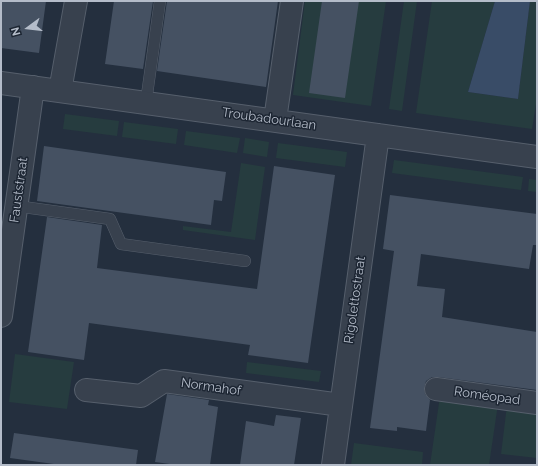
<!DOCTYPE html>
<html>
<head>
<meta charset="utf-8">
<style>
	body { margin:0 }
	#map { position:relative; width:538px; height:466px; overflow:hidden; background:#242f3e; font-family:Raleway,sans-serif }
	canvas { display:block }
	.frame { position:absolute; inset:0; border:2px solid #b4bcc9; pointer-events:none }
	.north { position:absolute; left:8px; top:8px; width:40px; height:40px; -webkit-text-stroke:3px #1d2633; paint-order:stroke; rotate:255deg; font-size:11px; font-weight:700; line-height:16px; text-align:center; color:#b4bcc9 }
	.north::after { content:''; display:block; margin:auto; width:14px; height:18px; background:#b4bcc9; clip-path:polygon(50% 0,100% 100%,50% 72%,0 100%) }
</style>
</head>
<body>
<div id="map">
<canvas width="538" height="466"></canvas>
<div class="frame"></div>
<div class="north">N</div>
</div>
<script>
const c = document.querySelector('canvas').getContext('2d');
c.lineJoin = 'round';
function paint(path, color) { c.fillStyle = color; c.fill(path, 'evenodd'); }
const shape = rows => new Path2D(rows.map(r => 'M' + r).join(''));
function stroke(path, color, width, dash) { c.strokeStyle = color; c.lineWidth = width; c.lineCap = dash ? 'butt' : 'round'; c.setLineDash(dash || []); c.stroke(path); }
function drawText(font, color, halo, rows, align = 'center') {
  c.font = font + ' Raleway,sans-serif'; c.lineWidth = 3; c.setLineDash([]); c.textBaseline = 'middle'; c.strokeStyle = halo; c.fillStyle = color; for (const [text, x, y, turn = 0] of rows) {
    c.save(); c.translate(x, y); c.rotate((+turn || 0) * Math.PI / 180); c.textAlign = isNaN(turn) ? turn : align; if (halo) c.strokeText(text, 0, 0); c.fillText(text, 0, 0); c.restore();
  }
}
const green = shape([
	[305,1,386,1,371,106,293,95],
	[404,1,417,1,402,111,389,109],
	[432,1,495,1,468,92,518,99,530,1,537,1,537,98,532,129,416,113],
	[65,114,119,121,117,136,63,129],
	[124,122,178,129,176,144,122,137],
	[186,131,240,138,237,153,184,145],
	[245,138,269,142,267,157,243,153],
	[278,143,347,152,345,167,276,158],
	[394,160,523,177,521,190,392,173],
	[241,163,265,167,255,240,183,230,183,226,231,232],
	[529,179,537,180,537,192,528,191],
	[15,354,74,362,67,409,9,402],
	[247,362,321,371,319,382,246,373],
	[440,396,498,404,489,465,430,465],
	[507,405,537,409,537,458,501,454],
	[354,443,423,452,422,465,351,465]
]);
const water = shape([
	[495,1,530,1,518,99,468,92]
]);
const building = shape([
	[1,1,46,1,39,53,1,48],
	[114,1,153,1,143,69,105,64],
	[167,1,278,1,266,87,157,71],
	[322,1,359,1,345,98,309,93],
	[44,146,226,172,222,201,214,200,211,225,37,201],
	[274,166,335,175,308,363,248,355,250,345,89,323,84,360,28,352,47,217,102,225,97,268,257,289],
	[390,195,537,214,537,245,533,245,529,269,421,254,417,286,445,289,442,317,537,332,537,390,438,377,432,377,426,381,424,388,425,394,430,400,426,431,397,427,397,431,370,428,394,251,383,249],
	[167,394,209,400,208,405,218,407,210,465,177,465,155,462],
	[276,415,301,418,294,465,240,465,246,421,274,426],
	[14,433,138,450,136,465,61,465,10,458]
]);
const lane = shape([
	[146,102,160,1],
	[16,206,110,219,121,244,245,261]
]);
const street = shape([
	[1,83,537,157],
	[60,91,76,1],
	[275,120,292,1],
	[1,316,33,87],
	[436,389,537,403],
	[86,390,141,396,164,381,341,405],
	[333,465,378,135]
]);
const streetNames = [
	["Troubadourlaan",269,119,8],
	["Fauststraat",19,190,-82],
	["Rigolettostraat",355,300,-82],
	["Normahof",211,387,8],
	["Roméopad",487,396,8]
];
paint(green, '#263c3f');
paint(water, '#394c67');
paint(building, '#455162');
stroke(lane, '#565f6c', 12);
stroke(street, '#565f6c', 24);
stroke(lane, '#38414e', 11);
stroke(street, '#38414e', 22);
drawText('13px', '#b4bcc9', '#1d2633', streetNames);
</script>
</body>
</html>
